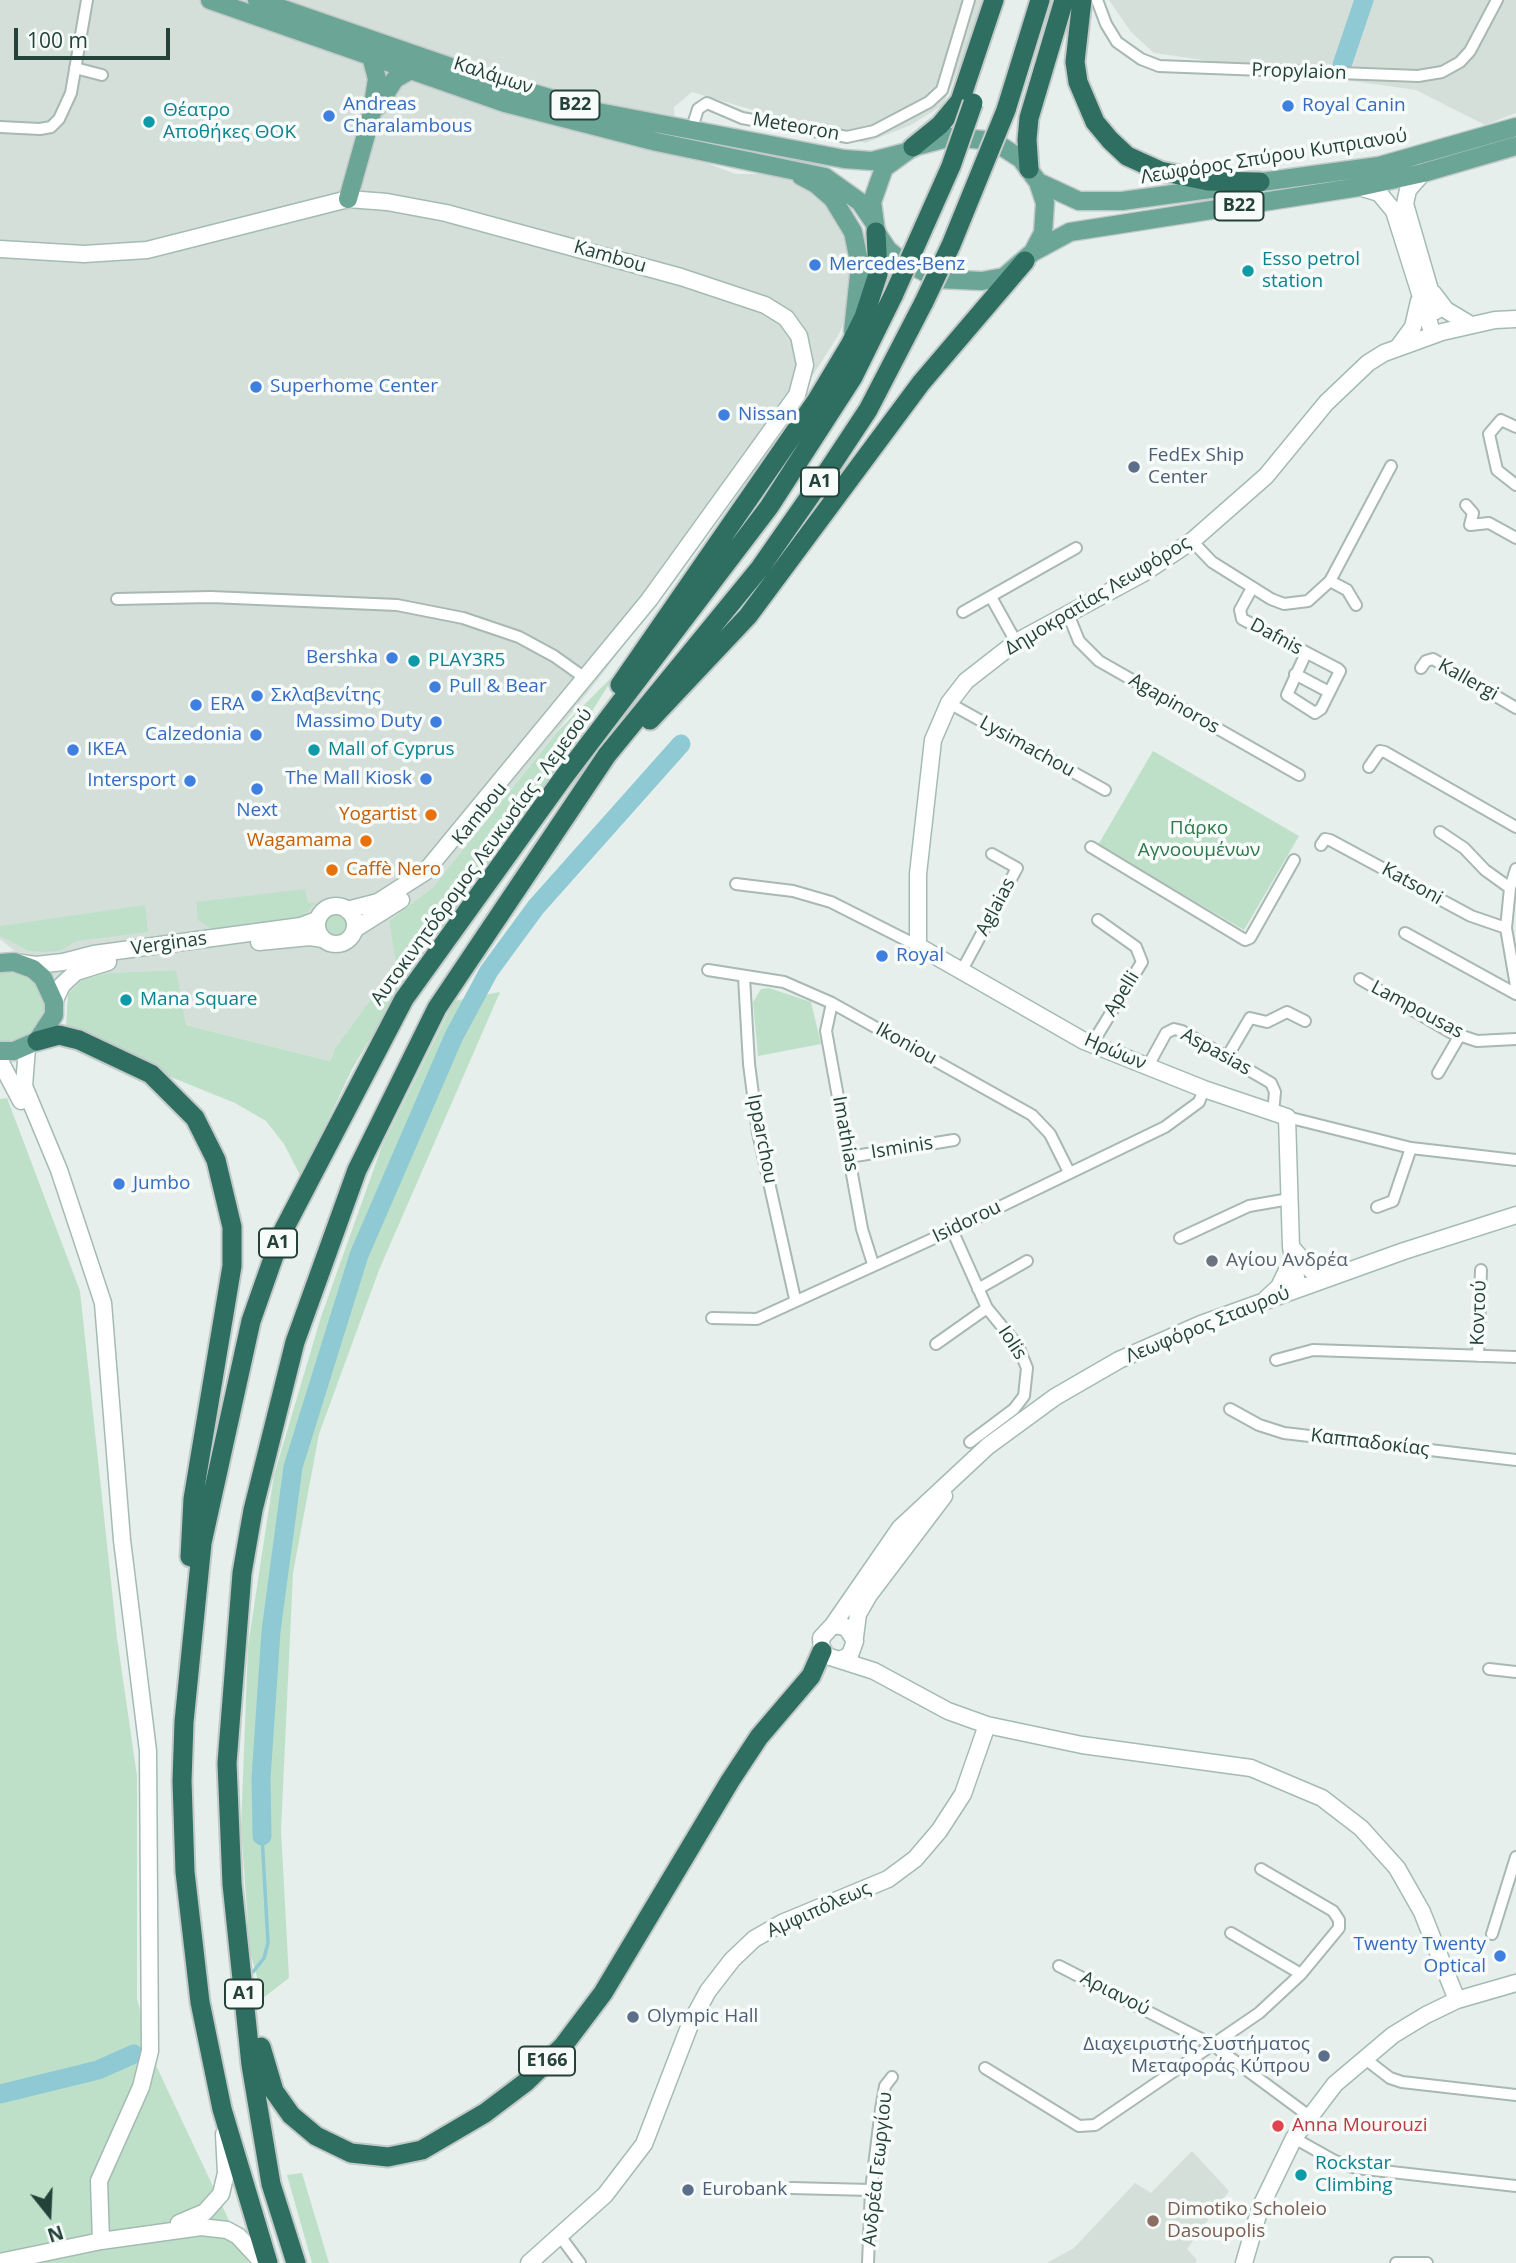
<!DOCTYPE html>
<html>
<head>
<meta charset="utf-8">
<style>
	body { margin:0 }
	#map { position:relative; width:1516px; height:2263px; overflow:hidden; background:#e6efeb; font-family:"Open Sans",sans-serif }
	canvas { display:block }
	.north { position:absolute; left:14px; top:2179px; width:70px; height:70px; -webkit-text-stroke:5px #f7fbf9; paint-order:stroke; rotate:162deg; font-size:19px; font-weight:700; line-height:28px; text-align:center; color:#24423a }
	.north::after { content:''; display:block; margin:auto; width:24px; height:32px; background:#24423a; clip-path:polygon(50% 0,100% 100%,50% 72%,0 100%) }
	.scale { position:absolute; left:14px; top:28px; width:156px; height:32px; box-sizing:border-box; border:4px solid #24423a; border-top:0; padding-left:9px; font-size:21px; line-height:24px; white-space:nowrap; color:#24423a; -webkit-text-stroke:5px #f7fbf9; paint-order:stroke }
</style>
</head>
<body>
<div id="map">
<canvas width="1516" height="2263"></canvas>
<div class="north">N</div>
<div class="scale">100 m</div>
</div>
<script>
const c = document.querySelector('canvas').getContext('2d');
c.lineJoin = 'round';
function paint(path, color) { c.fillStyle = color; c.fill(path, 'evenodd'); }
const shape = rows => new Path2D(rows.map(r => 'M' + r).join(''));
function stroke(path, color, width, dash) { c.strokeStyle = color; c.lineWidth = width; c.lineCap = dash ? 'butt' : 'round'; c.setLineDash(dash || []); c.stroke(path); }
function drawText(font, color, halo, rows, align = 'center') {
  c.font = font + ' "Open Sans",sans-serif'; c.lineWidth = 7; c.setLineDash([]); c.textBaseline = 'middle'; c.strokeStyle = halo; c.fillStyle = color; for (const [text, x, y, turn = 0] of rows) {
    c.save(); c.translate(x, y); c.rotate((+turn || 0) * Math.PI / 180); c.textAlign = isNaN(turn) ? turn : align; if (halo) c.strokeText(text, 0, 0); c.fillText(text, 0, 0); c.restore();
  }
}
const built = shape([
	[0,0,985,0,980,19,943,105,911,125,865,143,692,92,674,107,677,152,736,174,792,174,845,214,863,279,838,336,730,503,600,677,433,887,389,921,396,965,335,1048,330,1061,186,1025,175,970,109,973,83,979,68,994,50,971,21,956,0,939],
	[1109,0,1516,0,1516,113,1485,125,1416,90,1154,53,1131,32],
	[1192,2151,1229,2191,1187,2249,1197,2260,1195,2263,1047,2263,1074,2248,1135,2183,1151,2193]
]);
const green = shape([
	[616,673,525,818,396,996,352,1069,301,1177,284,1144,266,1121,235,1103,156,1071,66,1027,68,994,83,979,109,973,176,970,186,1025,330,1061,335,1048,396,965,389,921,433,887,556,733],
	[1153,751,1299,836,1244,930,1098,845],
	[305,889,308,903,316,902,304,916,212,929,198,920,196,902],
	[145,905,148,932,77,941,59,951,44,952,29,951,0,936,0,926],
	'321 925a14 14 0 1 1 28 0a14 14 0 1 1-28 0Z',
	[15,971,29,976,39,985,46,998,47,1012,42,1026,20,1043,0,1042,0,972],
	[769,988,811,1002,821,1044,758,1056,753,1002,761,989],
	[500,992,379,1270,319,1434,293,1573,281,1830,289,1978,263,1998,250,1952,241,1828,248,1646,274,1475,321,1317,382,1146,454,1001],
	[7,1098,80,1291,117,1638,137,1776,137,1999,153,2059,249,2263,0,2263,0,1099],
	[302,2173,329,2263,312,2263,287,2175]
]);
const stream = shape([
	[253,1972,264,1958,268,1943,262,1836]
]);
const river = shape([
	[1342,65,1364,0],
	[262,1836,261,1778,271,1631,293,1467,359,1255,454,1036,489,971,536,907,681,744],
	[0,2094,98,2070,134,2054]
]);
const street = shape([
	[1097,0,1106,24,1117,42,1141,59,1159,66,1418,76,1442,72,1460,62,1470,51,1497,0],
	[75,68,102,75],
	[0,127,40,129,51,127,59,119,71,93,87,0],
	[691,131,698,109,707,103,742,118,847,137,874,131,929,102,942,90,969,0],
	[1516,427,1501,420,1489,434,1497,470,1516,485],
	[1466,505,1473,513,1470,525,1489,523,1516,538],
	[1192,541,1212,562,1271,599,1284,604,1308,601,1330,581,1391,466],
	[1330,581,1347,590,1356,605],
	[1252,588,1240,610,1242,619,1338,669,1340,671,1321,709,1315,713,1287,695,1306,653],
	[991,597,1016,642],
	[117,599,211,597,397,605,463,618,519,637,554,656,585,678],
	[963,612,1076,548],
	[1068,614,1079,641,1099,661,1299,775],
	[1421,668,1426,661,1433,659,1516,708],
	[1295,674,1329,692],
	[949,703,1105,790],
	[1369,767,1380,751,1385,752,1516,827],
	[1440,832,1464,848,1485,870,1510,888],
	[1321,845,1325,839,1330,840,1471,916,1506,928],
	[1091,847,1245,940,1250,938,1294,860],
	[1516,869,1510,888,1506,928,1516,986],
	[736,884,793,891,831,902,918,946],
	[1405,933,1516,994],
	[708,970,784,982,832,1003,1032,1115,1050,1134,1069,1172],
	[961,972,1017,868,992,854],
	[744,977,749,1064,758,1133,795,1299],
	[1360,979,1450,1032,1477,1041,1516,1039],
	[832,1003,826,1031,862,1229,873,1264],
	[1092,1044,1142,962,1136,947,1098,920],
	[1227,1057,1250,1018,1267,1022,1287,1012,1305,1021],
	[1148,1066,1166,1033,1174,1029,1182,1031,1271,1083,1275,1092,1273,1113],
	[1438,1073,1460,1035],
	[1287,1117,1411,1148,1516,1160],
	[849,1157,954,1140],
	[1377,1207,1393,1201,1411,1148],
	[952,1230,987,1308,1018,1346,1027,1368,1024,1396,1014,1409,970,1442],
	[1180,1238,1249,1206,1289,1199],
	[978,1289,1027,1261],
	[712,1318,757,1319,952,1230,1165,1127,1199,1102,1204,1089],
	[936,1344,987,1308],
	[1478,1356,1481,1270],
	[1276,1360,1313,1350,1516,1357],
	[1230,1409,1259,1425,1284,1433,1516,1460],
	[1489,1669,1516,1672],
	[1231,1933,1301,1974],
	[1492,1934,1516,1857],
	[1059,1966,1213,2045,1309,2116],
	[1364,2058,1390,2078,1402,2082,1516,2095],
	[985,2068,1079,2126,1095,2125,1259,2013,1301,1974,1339,1928,1339,1920,1333,1911,1261,1869],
	[1294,2138,1335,2161,1356,2168,1516,2186],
	[791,2188,871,2190],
	[560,2236,580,2263],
	[868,2263,871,2190,881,2109,885,2086,892,2077],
	[1396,2263,1427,2263]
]);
const secondary = shape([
	[1423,173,1408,190,1405,204,1436,311],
	[1359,187,1379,193,1394,211,1433,335],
	[0,249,84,254,147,250,348,199,387,202,446,213,681,277,765,305,786,318,799,336,805,365,797,395,649,600,425,872,378,902,347,910],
	[1433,293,1446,310,1471,325],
	[1399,346,1413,327,1419,301],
	'317 925a19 19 0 1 1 38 0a19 19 0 1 1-38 0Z',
	[355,929,401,900],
	[259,942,310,937,323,939],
	[21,963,36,965,63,962,94,954,301,926,317,920],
	[54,1002,62,985,76,972,108,962],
	[27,1048,24,1086,59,1170,103,1303,122,1540,148,1751,150,2051,141,2087,99,2181,101,2241],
	[0,1061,21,1101],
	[1293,1249,1311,1270,1333,1275],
	[1298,1289,1291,1247,1287,1117,1204,1089,1084,1041,918,946,918,874,933,740,949,703,966,681,1016,642,1142,574,1192,541,1266,476,1326,403,1368,363,1384,353,1442,332,1495,320,1516,319],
	[1266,1299,1279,1287,1293,1258],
	[833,1625,900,1528,988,1446,1055,1397,1119,1360,1201,1324,1404,1251,1516,1215],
	[855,1637,858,1614,869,1595,944,1496],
	[840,1660,850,1655,855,1641,846,1627,833,1625,821,1638,822,1651,827,1656,874,1671,948,1711,987,1725,1082,1745,1251,1768,1322,1798,1361,1828,1397,1868,1422,1912,1457,2000],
	[179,2223,205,2212,221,2194,226,2173,224,2134],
	[0,2262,101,2241,201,2227,227,2230,238,2236,263,2263],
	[529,2263,605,2195,644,2144,691,2022,708,1991,732,1960,754,1939,782,1923,888,1879,915,1859,939,1831,963,1794,987,1725],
	[1244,2263,1260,2208,1294,2138,1335,2084,1393,2035,1426,2015,1457,2000,1516,1983]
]);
const primary = shape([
	[210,0,505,103,657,142,825,177,860,202,875,224],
	[257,0,494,82,598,112,844,159,872,161,903,153],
	[377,107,395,79,411,70],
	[951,137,983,140,1001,146,1021,159,1038,182,1045,203,1043,233,1033,252,1004,277,982,281,938,279,899,259,888,250,876,232,872,202,884,168,913,147,951,137],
	[801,176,816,184,833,199,853,232,860,266,853,331],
	[1038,182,1079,201,1122,201,1379,166,1516,127],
	[348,199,371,117,377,79,371,56],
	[1033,252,1070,232,1359,187,1423,173,1516,146],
	[0,963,14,962,33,969,43,978,54,1002,54,1015,37,1041,14,1051,0,1051]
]);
const highway = shape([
	[1082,0,1075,62,1078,82,1095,122,1110,140,1127,156,1160,171,1208,181,1260,182],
	[1006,110,1040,0],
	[913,147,940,125,960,101,994,0],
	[1029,169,1027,140,1029,118,1064,0],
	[620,685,817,400,850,345,864,317,878,274,876,232],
	[650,720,748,616,921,383,1025,261],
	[37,1041,59,1035,79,1040,151,1074,195,1118,216,1160,232,1227,232,1266,193,1499,190,1557],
	[261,2047,274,2091,291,2115,316,2136,351,2153,388,2157,422,2150,485,2113,526,2082,563,2046,603,1993,730,1781,759,1737,811,1676,822,1651],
	[268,2263,222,2109,200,2002,185,1872,182,1781,184,1722,202,1543,251,1321,282,1233,404,999,563,778,769,507,853,377,894,294],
	[296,2263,271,2184,251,2065,232,1884,227,1763,242,1573,253,1510,295,1342,357,1170,437,1008,607,755,760,568,829,469,868,410,924,302]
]);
const highwayBridge = shape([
	[894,294,951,166,973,103],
	[924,302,951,245,1006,110]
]);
const markers = [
	[1288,106,7,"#3f7fe0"],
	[329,116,7,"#3f7fe0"],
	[149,122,7,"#0f9aa8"],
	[815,265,7,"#3f7fe0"],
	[1248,271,7,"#0f9aa8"],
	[256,387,7,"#3f7fe0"],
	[724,415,7,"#3f7fe0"],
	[1134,467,7,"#5c6f8a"],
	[392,658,7,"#3f7fe0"],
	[414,661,7,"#0f9aa8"],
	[435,687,7,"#3f7fe0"],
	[257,696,7,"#3f7fe0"],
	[196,705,7,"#3f7fe0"],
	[436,722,7,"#3f7fe0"],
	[256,735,7,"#3f7fe0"],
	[73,750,7,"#3f7fe0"],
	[314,750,7,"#0f9aa8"],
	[426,779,7,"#3f7fe0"],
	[190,781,7,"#3f7fe0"],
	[257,789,7,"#3f7fe0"],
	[431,815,7,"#e8710a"],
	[366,841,7,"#e8710a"],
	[332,870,7,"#e8710a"],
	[882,956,7,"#3f7fe0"],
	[126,1000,7,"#0f9aa8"],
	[119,1184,7,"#3f7fe0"],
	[1212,1261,7,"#6b7280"],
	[1500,1956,7,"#3f7fe0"],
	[633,2017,7,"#5c6f8a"],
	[1324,2056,7,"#5c6f8a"],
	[1278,2126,7,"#e0444e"],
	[1301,2175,7,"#0f9aa8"],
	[688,2190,7,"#5c6f8a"],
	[1153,2221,7,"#8d6e63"]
];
const shields = [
	[575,105,49],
	[1239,206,49],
	[820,482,38],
	[278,1243,38],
	[244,1994,38],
	[547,2061,56]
];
const shieldNames = [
	["B22",575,105],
	["B22",1239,206],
	["A1",820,482],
	["A1",278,1243],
	["A1",244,1994],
	["E166",547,2061]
];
const streetNames = [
	["Propylaion",1299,72,2],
	["Καλάμων",493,76,18],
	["Meteoron",796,127,10],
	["Λεωφόρος Σπύρου Κυπριανού",1274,157,-9],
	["Kambou",610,257,16],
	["Δημοκρατίας Λεωφόρος",1098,596,-31],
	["Dafnis",1276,637,28],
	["Kallergi",1468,680,29],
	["Agapinoros",1174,704,30],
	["Lysimachou",1027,747,29],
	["Kambou",480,814,-51],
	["Αυτοκινητόδρομος Λευκωσίας - Λεμεσού",482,857,-54],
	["Katsoni",1412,884,29],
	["Aglaias",996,907,-62],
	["Verginas",169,944,-8],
	["Apelli",1122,994,-58],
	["Lampousas",1417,1010,28],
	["Ikoniou",906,1044,29],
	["Ηρώων",1115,1052,23],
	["Aspasias",1216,1052,29],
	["Imathias",845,1134,80],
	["Ipparchou",762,1139,79],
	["Isminis",902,1148,-9],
	["Isidorou",967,1222,-26],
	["Κοντού",1479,1313,-88],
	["Λεωφόρος Σταυρού",1208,1325,-22],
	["Iolis",1012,1343,57],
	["Καππαδοκίας",1370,1443,7],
	["Αμφιπόλεως",819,1910,-24],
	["Αριανού",1115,1994,27],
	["Ανδρέα Γεωργίου",878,2169,-84]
];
const shopNames = [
	["Andreas",343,105],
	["Charalambous",343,127],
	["Royal Canin",1302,106],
	["Mercedes-Benz",829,265],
	["Superhome Center",270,387],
	["Nissan",738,415],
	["Bershka",378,658,"right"],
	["Pull & Bear",449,687],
	["Σκλαβενίτης",271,696],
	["ERA",210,705],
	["Massimo Duty",422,722,"right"],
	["Calzedonia",242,735,"right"],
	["IKEA",87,750],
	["The Mall Kiosk",412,779,"right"],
	["Intersport",176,781,"right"],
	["Next",257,811,"center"],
	["Royal",896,956],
	["Jumbo",133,1184],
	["Twenty Twenty",1486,1945,"right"],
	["Optical",1486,1967,"right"]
];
const cultureNames = [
	["Θέατρο",163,111],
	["Αποθήκες ΘΟΚ",163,133],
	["Esso petrol",1262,260],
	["station",1262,282],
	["PLAY3R5",428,661],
	["Mall of Cyprus",328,750],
	["Mana Square",140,1000],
	["Rockstar",1315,2164],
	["Climbing",1315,2186]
];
const serviceNames = [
	["FedEx Ship",1148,456],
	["Center",1148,478],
	["Olympic Hall",647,2017],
	["Διαχειριστής Συστήματος",1310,2045,"right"],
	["Μεταφοράς Κύπρου",1310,2067,"right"],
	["Eurobank",702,2190]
];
const foodNames = [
	["Yogartist",417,815],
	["Wagamama",352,841],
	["Caffè Nero",346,870,"left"]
];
const parkNames = [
	["Πάρκο",1199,829],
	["Αγνοουμένων",1199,851]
];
const worshipNames = [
	["Αγίου Ανδρέα",1226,1261]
];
const healthNames = [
	["Anna Mourouzi",1292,2126]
];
const educationNames = [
	["Dimotiko Scholeio",1167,2210],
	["Dasoupolis",1167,2232]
];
paint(built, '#d4dfda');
paint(green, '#bfe0c8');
stroke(stream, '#8ec9d4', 3.5);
stroke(river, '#8ec9d4', 19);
stroke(street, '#a8b8b2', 14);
stroke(secondary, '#a4bbb3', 19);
stroke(primary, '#c2cac8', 21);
stroke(highway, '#c2cac8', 23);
stroke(street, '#fff', 10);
stroke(secondary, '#fff', 16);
stroke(primary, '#6aa596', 18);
stroke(highway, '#2f6f62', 19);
stroke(highwayBridge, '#c2cac8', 23, []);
stroke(highwayBridge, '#2f6f62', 19);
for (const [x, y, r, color] of markers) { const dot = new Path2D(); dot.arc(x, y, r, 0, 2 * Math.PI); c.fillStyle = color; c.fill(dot); stroke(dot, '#f7fbf9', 2.5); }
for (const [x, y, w] of shields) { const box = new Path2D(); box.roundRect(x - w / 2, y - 14.5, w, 29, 5); c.fillStyle = '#f7fbf9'; c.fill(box); stroke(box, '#24423a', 2); }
drawText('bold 18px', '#24423a', null, shieldNames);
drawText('19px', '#24423a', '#f7fbf9', streetNames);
drawText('19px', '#366cbe', '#f7fbf9', shopNames, 'left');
drawText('19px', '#0d838f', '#f7fbf9', cultureNames, 'left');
drawText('19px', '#4e5e75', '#f7fbf9', serviceNames, 'left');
drawText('19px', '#c56008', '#f7fbf9', foodNames, 'right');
drawText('19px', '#2d7a4b', '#f7fbf9', parkNames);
drawText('19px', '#5b616d', '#f7fbf9', worshipNames, 'left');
drawText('19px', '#be3a42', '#f7fbf9', healthNames, 'left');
drawText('19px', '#785e54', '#f7fbf9', educationNames, 'left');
</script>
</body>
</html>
